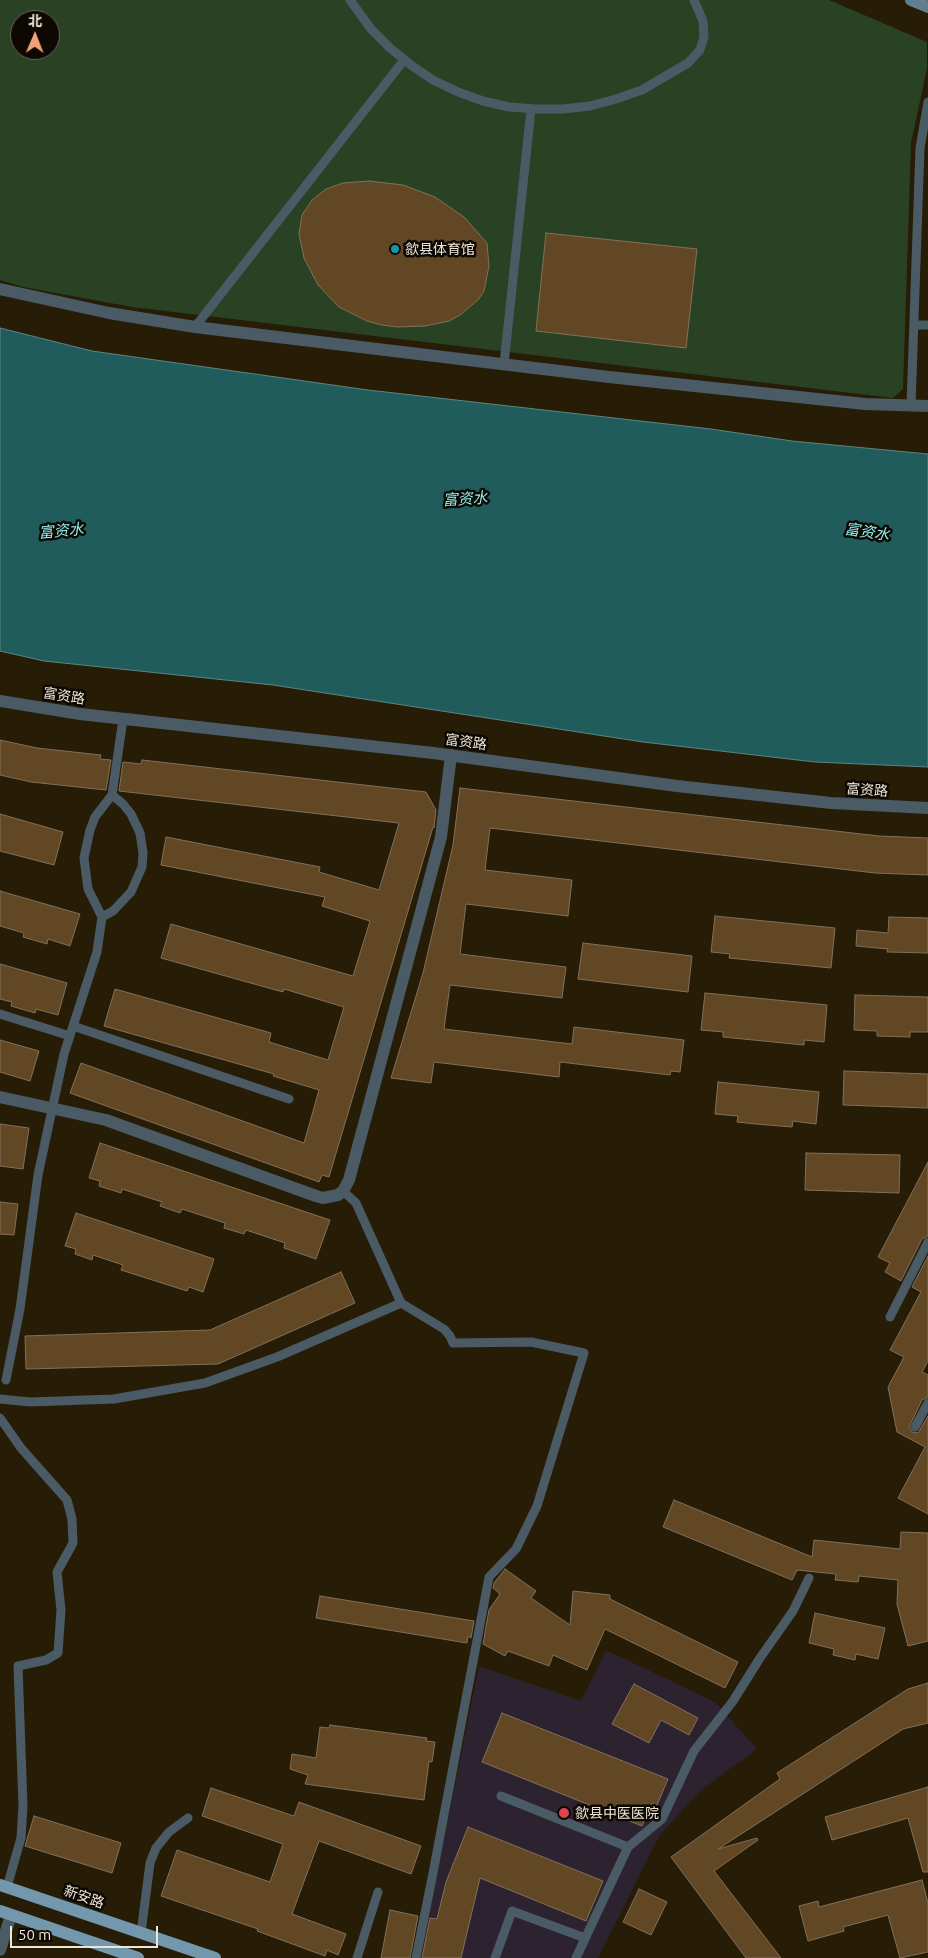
<!DOCTYPE html>
<html>
<head>
<meta charset="utf-8">
<style>
	body { margin:0 }
	#map { position:relative; width:928px; height:1958px; overflow:hidden; background:#271d06; font-family:Ubuntu,"Noto Sans SC",sans-serif }
	canvas { display:block }
	.north { position:absolute; left:10px; top:10px; width:50px; height:50px; box-sizing:border-box; background:#0d0802; border:1px solid #676158; border-radius:50%; rotate:1deg; font-size:14px; font-weight:700; line-height:20px; text-align:center; color:#ede6d8 }
	.north::after { content:''; display:block; margin:auto; width:18px; height:22px; background:#f0a279; clip-path:polygon(50% 0,100% 100%,50% 72%,0 100%) }
	.scale { position:absolute; left:10px; top:1926px; width:148px; height:22px; box-sizing:border-box; border:2px solid #ede6d8; border-top:0; padding-left:6px; font-size:15px; line-height:18px; white-space:nowrap; color:#ede6d8; -webkit-text-stroke:4px #0d0802; paint-order:stroke }
</style>
</head>
<body>
<div id="map">
<canvas width="928" height="1958"></canvas>
<div class="north">北</div>
<div class="scale">50 m</div>
</div>
<script>
const c = document.querySelector('canvas').getContext('2d');
c.lineJoin = 'round';
function paint(path, color) { c.fillStyle = color; c.fill(path, 'evenodd'); }
const shape = rows => new Path2D(rows.map(r => 'M' + r).join(''));
function stroke(path, color, width, dash) { c.strokeStyle = color; c.lineWidth = width; c.lineCap = dash ? 'butt' : 'round'; c.setLineDash(dash || []); c.stroke(path); }
function drawText(font, color, halo, rows, align = 'center') {
  c.font = font + ' Ubuntu,"Noto Sans SC",sans-serif'; c.lineWidth = 5; c.setLineDash([]); c.textBaseline = 'middle'; c.strokeStyle = halo; c.fillStyle = color; for (const [text, x, y, turn = 0] of rows) {
    c.save(); c.translate(x, y); c.rotate((+turn || 0) * Math.PI / 180); c.textAlign = isNaN(turn) ? turn : align; if (halo) c.strokeText(text, 0, 0); c.fillText(text, 0, 0); c.restore();
  }
}
const medical = shape([
	[606,1650,715,1702,757,1749,701,1790,659,1836,598,1958,420,1958,479,1666,581,1701]
]);
const green = shape([
	[0,0,829,0,927,42,927,68,911,143,903,389,893,398,132,307,23,287,0,280],
	[20,20,50,20,50,50,20,50]
]);
const water = shape([
	[0,328,92,351,368,390,711,429,792,441,928,454,928,767,815,762,643,742,273,685,44,661,0,651,0,328]
]);
const building = shape([
	[369,181,403,185,435,197,464,217,487,243,489,266,484,291,478,300,460,315,449,321,425,326,397,327,382,325,367,321,339,307,318,285,304,258,299,234,302,215,312,200,326,189,343,183,369,181],
	[546,233,697,249,686,348,536,331,546,233],
	[0,740,37,748,101,755,100,759,111,760,106,790,31,782,0,775,0,740],
	[142,760,426,792,436,810,434,828,433,827,329,1177,322,1175,319,1182,70,1093,81,1063,304,1143,319,1090,273,1076,274,1074,104,1026,115,989,271,1033,269,1042,328,1060,344,1007,284,989,283,992,161,958,171,924,353,976,370,921,322,906,325,897,161,865,166,837,320,867,319,872,379,890,399,823,119,791,123,762,141,764,142,760],
	[460,788,879,836,928,838,928,875,875,873,490,828,485,870,572,880,568,916,466,904,460,954,566,967,562,998,450,985,444,1029,572,1044,574,1027,684,1040,680,1072,671,1071,670,1075,560,1062,559,1077,434,1062,431,1083,391,1078,423,973,453,845,460,788],
	[0,814,63,832,54,865,0,851,0,814],
	[0,891,80,914,70,946,48,939,47,944,23,937,24,933,0,926,0,891],
	[715,916,835,928,831,968,729,958,730,954,711,952,715,916],
	[889,917,928,918,928,953,887,952,888,949,856,946,857,930,888,933,889,917],
	[583,943,692,956,688,992,578,979,583,943],
	[0,964,67,983,58,1015,36,1009,35,1013,11,1006,12,1002,0,999,0,964],
	[705,993,827,1005,824,1042,804,1040,804,1045,723,1037,723,1032,701,1030,705,993],
	[855,995,928,997,928,1032,910,1032,910,1037,877,1036,877,1031,854,1030,855,995],
	[0,1040,39,1051,30,1081,0,1072,0,1040],
	[844,1071,928,1074,928,1108,843,1105,844,1071],
	[718,1082,819,1092,816,1124,793,1121,792,1127,756,1124,737,1122,738,1116,715,1114,718,1082],
	[0,1124,29,1128,23,1169,0,1166,0,1124],
	[100,1143,330,1220,316,1259,284,1248,285,1243,246,1230,244,1234,224,1228,225,1223,182,1209,180,1213,160,1206,162,1202,122,1189,121,1193,99,1186,100,1181,89,1178,100,1143],
	[806,1153,900,1155,899,1193,805,1190,806,1153],
	[928,1162,928,1236,922,1239,901,1281,885,1272,890,1263,878,1257,928,1162],
	[0,1202,18,1204,14,1235,0,1234,0,1202],
	[76,1213,214,1259,203,1292,189,1287,187,1291,121,1270,123,1265,93,1255,92,1260,75,1254,76,1249,65,1246,76,1213],
	[928,1256,928,1361,922,1372,928,1375,928,1397,922,1400,909,1427,912,1432,918,1433,928,1416,928,1514,898,1498,925,1447,897,1432,888,1387,904,1357,890,1350,921,1292,912,1287,928,1256],
	[341,1272,355,1303,218,1364,26,1369,25,1336,210,1330,341,1272],
	[674,1500,812,1557,814,1540,900,1549,901,1532,928,1533,928,1641,908,1646,897,1604,898,1580,859,1576,858,1582,835,1580,836,1574,797,1570,792,1580,663,1527,674,1500],
	[505,1569,536,1591,531,1598,570,1625,573,1591,610,1595,610,1599,738,1662,725,1688,605,1629,587,1670,553,1655,549,1666,508,1651,505,1656,483,1644,489,1610,500,1594,493,1588,494,1583,505,1569],
	[320,1596,474,1621,471,1638,468,1636,467,1643,316,1618,320,1596],
	[815,1613,885,1628,878,1659,856,1654,855,1660,833,1655,834,1649,809,1643,815,1613],
	[928,1683,928,1723,903,1729,718,1849,757,1838,758,1840,714,1871,781,1958,746,1958,671,1857,780,1779,777,1773,908,1689,928,1683],
	[634,1684,698,1718,689,1735,661,1720,649,1743,612,1724,634,1684],
	[502,1713,668,1779,657,1805,652,1803,642,1826,482,1762,502,1713],
	[330,1725,427,1738,426,1741,435,1742,432,1762,429,1761,424,1800,305,1784,308,1775,290,1769,292,1754,316,1758,320,1727,329,1728,330,1725],
	[928,1787,928,1872,923,1872,908,1818,832,1840,825,1817,928,1787],
	[211,1788,294,1816,299,1802,421,1846,411,1874,319,1841,292,1914,346,1934,338,1955,327,1950,325,1956,257,1931,258,1929,161,1896,177,1850,270,1882,283,1844,202,1816,211,1788],
	[34,1816,121,1843,112,1873,25,1846,34,1816],
	[468,1827,603,1881,586,1921,480,1878,461,1958,422,1958,430,1918,437,1919,446,1882,468,1827],
	[922,1880,928,1903,928,1952,900,1958,888,1915,843,1927,844,1931,808,1941,799,1906,818,1901,819,1907,922,1880],
	[639,1889,667,1902,651,1935,623,1922,639,1889],
	[390,1910,418,1916,410,1958,381,1958,390,1910]
]);
const service = shape([
	[350,0,371,29,390,48,411,65,433,80,458,92,483,101,509,107,536,109,563,109,590,106,616,99,642,90,688,63,700,50,704,37,703,21,694,0],
	[914,325,928,325],
	[195,327,404,60],
	[504,364,531,109],
	[911,405,920,148,928,102],
	[102,917,113,911,131,892,142,867,143,853,140,833,131,814,123,804,112,795],
	[0,1014,70,1036],
	[73,1026,289,1099],
	[343,1191,356,1203,401,1303,444,1329,450,1336,453,1343,531,1342,584,1353,537,1506,516,1549,489,1577,433,1873,416,1958],
	[890,1317,928,1242],
	[6,1380,20,1309,38,1175,64,1054,97,952,102,917,88,889,84,858,90,830,95,817,112,795,123,719],
	[0,1399,30,1402,114,1399,205,1383,277,1357,401,1303],
	[0,1418,21,1448,67,1500,72,1519,73,1543,57,1572,61,1610,58,1653,46,1660,18,1666,23,1806,21,1838,7,1887],
	[915,1427,928,1403],
	[501,1796,628,1847,576,1958],
	[628,1847,662,1819,694,1751,733,1701,760,1658,793,1611,809,1578],
	[141,1933,150,1863,156,1848,169,1832,188,1818],
	[357,1958,378,1892],
	[495,1958,512,1911,585,1938]
]);
const minor = shape([
	[0,289,109,313,195,327,609,377,865,404,928,406],
	[0,1097,106,1120,316,1196,323,1198,338,1195,343,1191,349,1180,441,837,451,755],
	[0,1950,11,1915]
]);
const tertiary = shape([
	[0,701,80,714,433,753,677,786,831,803,928,808]
]);
const secondary = shape([
	[911,0,928,7]
]);
const primary = shape([
	[0,1885,215,1958],
	[0,1911,138,1958]
]);
const markers = [
	[395,249,5,"#0f9aa8"],
	[564,1813,6,"#e0444e"]
];
const poiNames = [
	["歙县体育馆",405,249],
	["歙县中医医院",575,1813]
];
const streetNames = [
	["富资路",64,696,9],
	["富资路",466,742,8],
	["富资路",867,790,4],
	["新安路",84,1897,19]
];
const waterNames = [
	["富资水",465,499,-4],
	["富资水",61,531,-5],
	["富资水",867,532,8]
];
paint(medical, '#2c2230');
paint(green, '#294224');
paint(water, '#205c5c');
stroke(water, '#5e8581', 1);
paint(building, '#624725');
stroke(building, '#82705a', 1);
stroke(service, '#4a5b66', 9);
stroke(minor, '#4a5b66', 12);
stroke(tertiary, '#4a5b66', 12);
stroke(secondary, '#617d8e', 12);
stroke(primary, '#7398ad', 12);
for (const [x, y, r, color] of markers) { const dot = new Path2D(); dot.arc(x, y, r, 0, 2 * Math.PI); c.fillStyle = color; c.fill(dot); stroke(dot, '#0d0802', 2); }
drawText('14px', '#ede6d8', '#0d0802', poiNames, 'left');
drawText('14px', '#ede6d8', '#0d0802', streetNames);
drawText('italic 15px', '#90efef', '#0d0802', waterNames);
</script>
</body>
</html>
